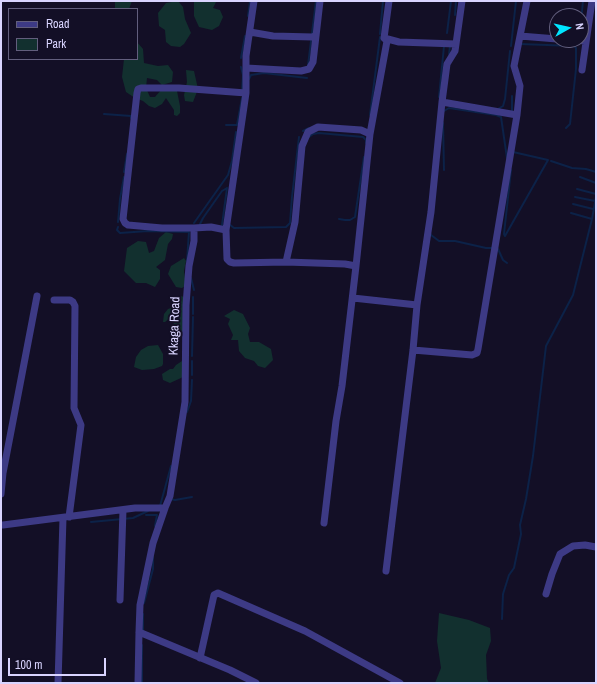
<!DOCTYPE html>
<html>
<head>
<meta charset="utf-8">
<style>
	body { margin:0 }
	#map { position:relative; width:597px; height:684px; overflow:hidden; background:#130f26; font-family:"Archivo Narrow",sans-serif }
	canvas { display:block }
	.frame { position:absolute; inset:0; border:2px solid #d9d4ff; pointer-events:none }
	.legend { position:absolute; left:8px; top:8px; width:130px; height:52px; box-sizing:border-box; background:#130f26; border:1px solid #625e7d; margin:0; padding:5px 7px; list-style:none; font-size:12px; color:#d9d4ff }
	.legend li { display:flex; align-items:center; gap:8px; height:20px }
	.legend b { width:20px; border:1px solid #625e7d }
	.north { position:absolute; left:549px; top:8px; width:40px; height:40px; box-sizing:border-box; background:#130f26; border:1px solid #625e7d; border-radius:50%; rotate:82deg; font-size:11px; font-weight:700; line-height:16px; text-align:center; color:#d9d4ff }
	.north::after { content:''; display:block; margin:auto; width:14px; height:18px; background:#00e5ff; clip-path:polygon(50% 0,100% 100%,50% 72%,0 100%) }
	.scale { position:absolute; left:8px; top:658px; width:98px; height:18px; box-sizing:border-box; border:2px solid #d9d4ff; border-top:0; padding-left:5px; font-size:12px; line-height:14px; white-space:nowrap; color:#d9d4ff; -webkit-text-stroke:3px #130f26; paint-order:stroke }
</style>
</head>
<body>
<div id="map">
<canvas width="597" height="684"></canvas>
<div class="frame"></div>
<ul class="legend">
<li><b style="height:5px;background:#3d3a85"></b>Road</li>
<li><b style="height:11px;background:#12302f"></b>Park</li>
</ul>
<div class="north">N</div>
<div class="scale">100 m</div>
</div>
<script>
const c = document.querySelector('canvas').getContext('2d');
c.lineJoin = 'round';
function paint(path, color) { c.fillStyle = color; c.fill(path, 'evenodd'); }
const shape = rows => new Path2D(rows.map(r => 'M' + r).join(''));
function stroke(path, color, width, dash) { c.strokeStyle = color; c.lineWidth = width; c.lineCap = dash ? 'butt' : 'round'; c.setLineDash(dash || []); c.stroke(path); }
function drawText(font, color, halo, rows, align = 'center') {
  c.font = font + ' "Archivo Narrow",sans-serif'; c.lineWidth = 4; c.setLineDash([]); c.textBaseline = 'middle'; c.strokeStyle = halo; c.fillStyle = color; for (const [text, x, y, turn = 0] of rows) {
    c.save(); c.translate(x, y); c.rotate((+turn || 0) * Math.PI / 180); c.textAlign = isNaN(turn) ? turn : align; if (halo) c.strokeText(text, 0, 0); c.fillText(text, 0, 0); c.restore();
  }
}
const green = shape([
	[115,1,132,1,129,9,115,9],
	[178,1,183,7,185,19,191,33,184,44,180,47,171,46,166,42,165,30,159,26,158,13,166,3],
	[194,1,215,1,216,2,213,8,220,10,223,17,219,26,212,30,199,27,194,16],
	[137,42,143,49,144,63,158,66,168,65,173,72,172,82,162,85,157,80,147,78,146,88,150,97,155,97,161,90,177,91,180,106,180,113,177,116,174,115,174,110,166,98,162,104,155,108,149,106,143,101,135,98,126,92,122,77,124,59,137,59],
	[186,70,194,71,198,89,193,102,185,101,184,95,187,82],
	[166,232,173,234,172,239,168,244,165,260,156,267,160,270,160,279,155,287,146,283,136,283,124,271,127,248,138,241,146,242,149,253,154,251,159,238],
	[184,258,186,261,184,271,186,285,182,288,176,287,168,274,171,266],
	[180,296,185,297,189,330,178,337,172,333,174,325,172,316,165,322,163,322,164,314,168,309,174,307,175,302],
	[234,310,243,314,250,328,248,334,250,342,259,342,271,349,273,360,265,368,258,366,254,361,245,358,239,351,238,340,231,340,233,335,228,324,230,319,224,316],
	[158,345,163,354,163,364,162,366,154,369,142,370,134,367,136,357,141,350,148,346],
	[182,361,188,364,187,373,181,378,170,383,163,380,162,374,170,369,173,369,176,365],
	[439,613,469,620,490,628,491,641,486,655,487,679,489,683,435,683,441,668,437,641]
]);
const stream = shape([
	[455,15,456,1],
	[248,16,250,2],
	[581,21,583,1],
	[447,33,451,1],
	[380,34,383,1],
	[558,40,573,41],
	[520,44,574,46,576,48,576,69,570,124,566,128],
	[511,46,516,1],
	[449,54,450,46],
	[241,58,245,36],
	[308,65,316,1],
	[241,67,243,75,242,91],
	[249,79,251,75,264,73,307,78],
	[512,96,512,112],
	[439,97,444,46],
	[498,109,503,106,505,99,510,51],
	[444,111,449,108,496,115,501,117,507,158],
	[104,114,131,116,131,118],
	[370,115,380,37],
	[443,123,444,170],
	[226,125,237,125,242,98],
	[303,131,309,128],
	[309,137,313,134,319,133,363,137,366,140,366,143],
	[551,161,572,168,586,169,596,172],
	[511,170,504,234,505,236,548,160,513,152],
	[124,172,127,154],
	[580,177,596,183],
	[577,189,596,194],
	[575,197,595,201],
	[573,204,593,209],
	[571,213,592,219],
	[339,219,345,220,350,220,355,217,364,157],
	[118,222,120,199,124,177],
	[194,223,228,175,232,161,236,132],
	[229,224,234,228,286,227,290,223,292,197,299,137],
	[222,225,227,188],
	[199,226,203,218,222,191,227,188],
	[118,227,117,230,120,233,148,231,189,232,187,261],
	[430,233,431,235,439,241,455,241,486,248,494,248],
	[498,249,503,260,507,263],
	[191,278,194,290],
	[193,314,193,297],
	[192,356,193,317],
	[192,375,192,361],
	[187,412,191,401,192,380],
	[170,499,175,500,192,497],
	[160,506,171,466],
	[146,515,157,515,155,526],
	[91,522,133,518,148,511],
	[144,603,153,569,153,557],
	[502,619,503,594,509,575,514,568,521,534,520,525,526,499,533,456,546,346,573,295,592,219,596,197],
	[143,631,143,614],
	[142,645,142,683]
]);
const minor = shape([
	[250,32,273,36,313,37,316,35],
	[520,36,557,39],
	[384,38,399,42,456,44,462,1],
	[574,40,585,41],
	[246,68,301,71,309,69,313,62,320,1],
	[582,70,592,1],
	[442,102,517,115],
	[194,228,162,228,128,225,125,223,123,219,137,93,138,89,141,88,179,88,246,93],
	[226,230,227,259,230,262,234,263,286,262,295,222,302,146,308,132,318,127,361,130,370,134,387,41,384,38,389,1],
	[286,262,345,264,356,266,370,134],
	[353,298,417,305],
	[54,300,70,300,73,302,75,306,74,408,81,425,69,517],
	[413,350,472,355,477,353,478,349,517,115,520,86,514,66,527,1],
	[1,494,3,473,37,296],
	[324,523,336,421,342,386,356,266],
	[1,525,3,525,135,508,165,508],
	[386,571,413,350,417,305,431,212,442,102,447,64,455,51,456,44],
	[546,594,552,574,560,554,573,546,585,545,596,547],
	[120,600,123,510],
	[139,632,230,670,256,683],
	[200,658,214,595,218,593,305,631,400,683],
	[58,683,63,518],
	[138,683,139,632,140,605,153,543,165,508,170,496,185,402,186,305,189,266,194,241,194,228,211,227,226,230,246,93,246,56,254,1]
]);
const streetNames = [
	["Kkaga Road",175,326,-88]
];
paint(green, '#12302f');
stroke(stream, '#0c2248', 2);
stroke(minor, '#3d3a85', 7);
drawText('13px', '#d9d4ff', '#130f26', streetNames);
</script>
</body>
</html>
